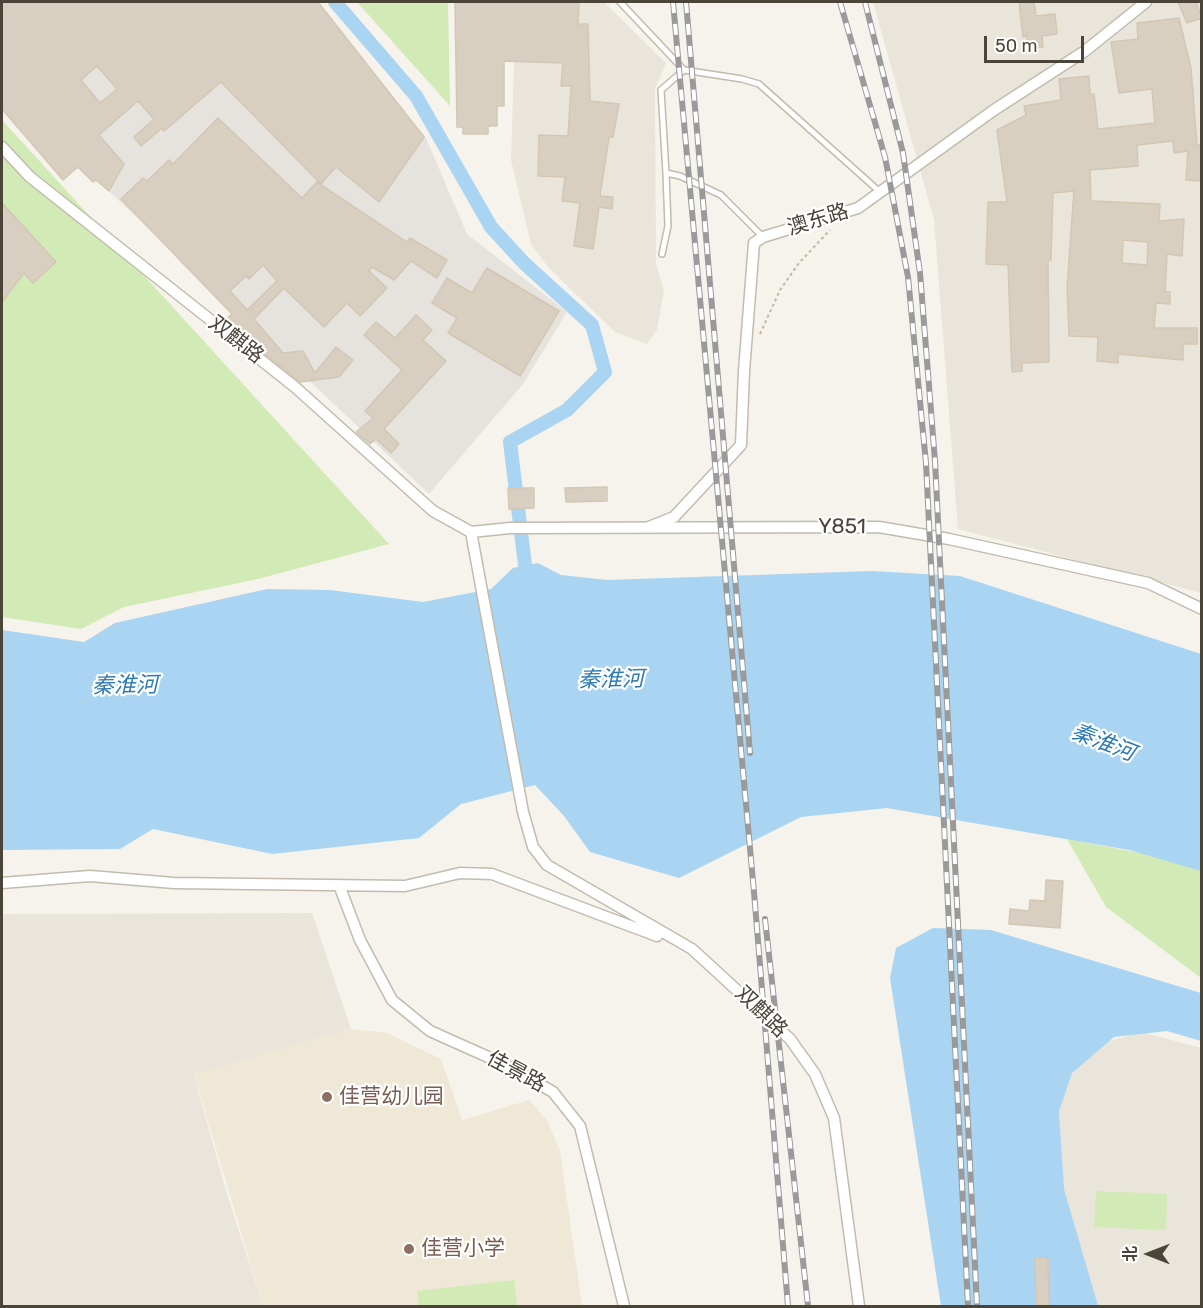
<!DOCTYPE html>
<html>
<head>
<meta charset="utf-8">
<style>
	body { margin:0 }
	#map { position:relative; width:1203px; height:1308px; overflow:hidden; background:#f6f3ec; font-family:Rubik,"Noto Sans SC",sans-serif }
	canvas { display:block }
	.frame { position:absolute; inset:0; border:3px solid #4b4439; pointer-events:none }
	.north { position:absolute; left:1119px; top:1224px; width:60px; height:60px; -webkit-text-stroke:4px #fff; paint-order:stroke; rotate:270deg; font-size:16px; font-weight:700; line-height:24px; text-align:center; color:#4b4439 }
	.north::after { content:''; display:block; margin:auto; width:21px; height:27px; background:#4b4439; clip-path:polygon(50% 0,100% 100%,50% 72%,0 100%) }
	.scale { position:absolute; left:984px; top:36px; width:100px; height:27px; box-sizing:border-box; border:3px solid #4b4439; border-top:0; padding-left:8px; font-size:18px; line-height:21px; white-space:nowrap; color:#4b4439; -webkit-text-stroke:4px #fff; paint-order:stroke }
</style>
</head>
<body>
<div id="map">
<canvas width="1203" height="1308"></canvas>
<div class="frame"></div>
<div class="north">北</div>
<div class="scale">50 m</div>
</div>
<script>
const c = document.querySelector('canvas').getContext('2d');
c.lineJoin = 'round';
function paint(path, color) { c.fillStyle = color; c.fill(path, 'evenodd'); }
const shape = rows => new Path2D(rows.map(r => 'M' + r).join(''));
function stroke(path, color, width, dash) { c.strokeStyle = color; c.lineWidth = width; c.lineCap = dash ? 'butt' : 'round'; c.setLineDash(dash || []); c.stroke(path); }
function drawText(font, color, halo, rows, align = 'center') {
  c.font = font + ' Rubik,"Noto Sans SC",sans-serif'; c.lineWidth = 4.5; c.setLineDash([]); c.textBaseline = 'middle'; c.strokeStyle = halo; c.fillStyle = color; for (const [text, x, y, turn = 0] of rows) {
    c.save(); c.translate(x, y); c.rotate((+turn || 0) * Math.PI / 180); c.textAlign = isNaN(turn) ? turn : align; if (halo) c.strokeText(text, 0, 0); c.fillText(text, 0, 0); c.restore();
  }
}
const residential = shape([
	[516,2,604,2,666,63,655,89,656,264,664,290,657,330,647,344,615,332,548,267,531,244,511,160],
	[873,2,1201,2,1201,593,958,529,934,220],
	[312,913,351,1029,194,1075,226,1191,263,1306,2,1306,2,914],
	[1142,1032,1201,1048,1201,1306,1037,1306,1065,1053]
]);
const industrial = shape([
	[2,2,317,2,426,138,467,234,567,312,523,384,429,494,2,90]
]);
const education = shape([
	[351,1029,387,1033,441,1059,462,1120,529,1100,547,1120,560,1151,582,1306,263,1306,194,1074]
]);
const green = shape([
	[357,2,448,2,450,106],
	[2,120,389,544,258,579,124,607,81,629,2,617],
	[1067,839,1140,853,1201,869,1201,978,1106,907],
	[1096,1191,1167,1194,1166,1230,1094,1227],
	[514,1280,517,1306,419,1306,417,1291]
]);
const water = shape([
	[538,563,561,575,607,580,872,571,960,576,1201,654,1201,871,1129,850,887,808,801,817,679,878,590,852,564,816,535,785,461,804,419,838,272,854,153,829,120,849,2,850,2,630,84,642,115,623,267,589,330,590,423,602,491,589,513,568],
	[933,928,991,930,1201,993,1201,1041,1167,1031,1114,1037,1072,1073,1059,1111,1064,1189,1098,1306,941,1306,890,978,896,948]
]);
const canal = shape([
	[335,2,416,96,491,227,524,263,592,325,605,372,567,410,510,442,525,565]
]);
const building = shape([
	[2,2,318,2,424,137,379,202,336,167,321,184,221,82,164,131,162,128,141,146,134,137,154,119,138,101,99,135,124,164,109,191,96,180,93,182,78,167,63,180,2,109,2,2],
	[97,66,117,89,100,103,81,80,97,66],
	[455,2,579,2,578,24,588,24,590,101,619,104,613,137,609,137,600,196,613,197,612,209,599,207,593,249,574,246,580,203,562,201,565,177,538,176,539,135,568,136,571,86,561,86,563,63,504,61,504,106,497,106,497,126,488,126,488,134,463,134,463,127,457,127,455,2],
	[1019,2,1034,2,1036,16,1055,14,1057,34,1042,36,1043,47,1028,48,1027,36,1023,37,1019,2],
	[1178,2,1196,2,1202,18,1187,23,1178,2],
	[1179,18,1191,68,1197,145,1202,145,1202,181,1186,180,1188,151,1174,153,1173,141,1137,145,1138,166,1090,170,1091,201,1160,204,1159,221,1184,219,1182,256,1167,254,1165,292,1170,292,1170,304,1156,303,1154,328,1197,328,1197,344,1183,344,1183,360,1118,354,1118,363,1097,361,1098,337,1069,336,1067,288,1074,191,1053,193,1051,260,1048,260,1049,362,1022,363,1022,371,1012,372,1008,265,986,264,988,202,1007,202,997,130,1026,115,1024,106,1061,100,1059,79,1089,76,1090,94,1094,94,1098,129,1155,123,1152,89,1119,93,1111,42,1138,39,1137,23,1179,18],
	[1123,240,1148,242,1147,265,1122,263,1123,240],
	[218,118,302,198,317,182,407,242,410,238,447,260,437,278,411,261,394,280,372,267,369,271,387,288,360,316,347,303,324,327,284,288,254,319,283,353,303,351,315,373,336,347,353,360,339,377,300,382,236,331,226,319,232,314,121,199,143,178,147,181,169,160,173,164,218,118],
	[263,265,277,281,247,310,230,291,246,276,249,279,263,265],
	[2,203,56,262,33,283,24,273,2,302,2,203],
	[487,268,559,311,520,376,448,333,457,318,432,303,447,278,472,293,487,268],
	[416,315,432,330,423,340,446,361,384,429,399,444,391,453,376,439,370,444,356,432,373,418,365,411,402,370,364,335,376,322,395,338,416,315],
	[607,487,607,501,566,502,565,488,607,487],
	[508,488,534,488,534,508,509,509,508,488],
	[1046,880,1063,881,1060,928,1009,924,1010,909,1029,911,1030,900,1045,901,1046,880],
	[1035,1258,1048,1258,1049,1306,1036,1306,1035,1258]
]);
const path = shape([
	[760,334,780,290,799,263,830,230]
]);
const service = shape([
	[620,2,684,70,742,79,759,84,880,192],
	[684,70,661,90,666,173,680,176,721,195,762,236],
	[662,254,668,226,666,173]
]);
const minor = shape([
	[2,147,30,177,295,387,433,511,471,532],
	[649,527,674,517,741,445,744,371,754,243,763,237,858,208,994,110,1085,51,1146,2],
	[471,532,523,812,533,847,547,865,692,949,790,1039,815,1074,834,1118,859,1306],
	[471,532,510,528,879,527,949,539,1148,583,1202,609],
	[2,883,90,876,174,883,405,886,460,873,492,874,657,936],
	[339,885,360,940,392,1000,430,1031,506,1065,553,1092,580,1126,624,1306]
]);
const rail = shape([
	[673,2,754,892,788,1306],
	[686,2,750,753],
	[840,2,885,157,908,277,926,463,968,1306],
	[865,2,903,153,920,273,935,461,977,1306],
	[765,919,808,1306]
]);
const markers = [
	[327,1097,6,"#8d6e63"],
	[409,1249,6,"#8d6e63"]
];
const streetNames = [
	["澳东路",818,220,-17],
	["双麒路",236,340,38],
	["Y851",842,527,1],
	["双麒路",761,1012,44],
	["佳景路",516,1072,28]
];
const educationNames = [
	["佳营幼儿园",339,1097],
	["佳营小学",421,1249]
];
const waterNames = [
	["秦淮河",611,680,-1],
	["秦淮河",125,686,-1],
	["秦淮河",1103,743,21]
];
paint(residential, '#eae5da');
paint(industrial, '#e6e2dd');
paint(education, '#efe8d6');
paint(green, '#d2eab5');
paint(water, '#a9d4f2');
stroke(canal, '#a9d4f2', 14);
paint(building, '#d8cfc1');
stroke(building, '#d3c7b4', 1.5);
stroke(service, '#c2bbae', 8);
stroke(minor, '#c2bbae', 13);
stroke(path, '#c4b79f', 2, [3, 3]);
stroke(service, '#fff', 5);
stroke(minor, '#fff', 10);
stroke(rail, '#9a9a9a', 6);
stroke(rail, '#fff', 4, [11]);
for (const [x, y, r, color] of markers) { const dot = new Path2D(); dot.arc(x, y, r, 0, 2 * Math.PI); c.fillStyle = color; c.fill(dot); stroke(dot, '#fff', 2); }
drawText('21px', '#4b4439', '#fff', streetNames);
drawText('21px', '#785e54', '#fff', educationNames, 'left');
drawText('italic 22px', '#2e7ab2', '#fff', waterNames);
</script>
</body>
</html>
